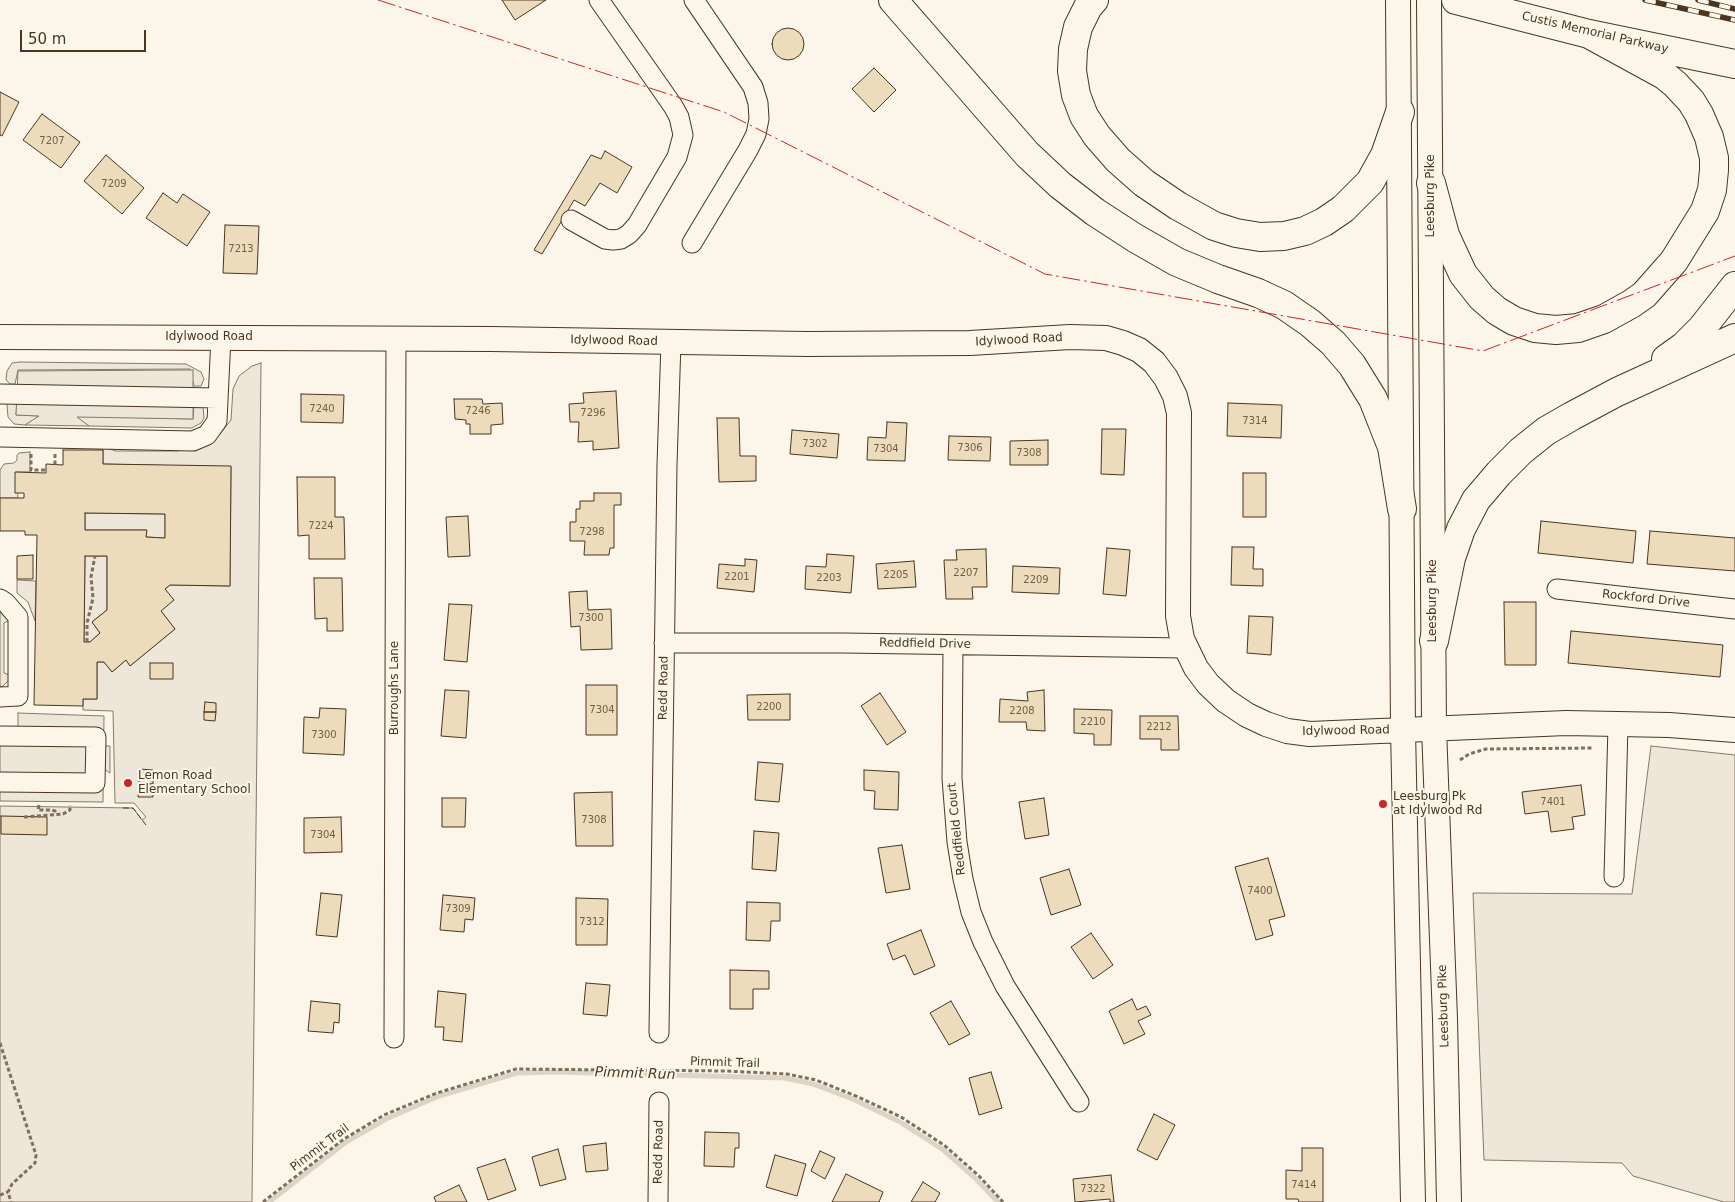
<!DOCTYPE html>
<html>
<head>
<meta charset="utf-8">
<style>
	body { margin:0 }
	#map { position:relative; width:1735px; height:1202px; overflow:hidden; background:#fbf6e9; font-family:"DejaVu Sans",sans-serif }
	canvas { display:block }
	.scale { position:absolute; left:20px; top:30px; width:126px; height:22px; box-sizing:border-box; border:2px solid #4a3520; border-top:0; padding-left:6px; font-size:15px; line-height:18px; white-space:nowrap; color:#4a3520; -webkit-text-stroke:4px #fbf6e9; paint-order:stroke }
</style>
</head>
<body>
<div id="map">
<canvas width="1735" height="1202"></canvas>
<div class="scale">50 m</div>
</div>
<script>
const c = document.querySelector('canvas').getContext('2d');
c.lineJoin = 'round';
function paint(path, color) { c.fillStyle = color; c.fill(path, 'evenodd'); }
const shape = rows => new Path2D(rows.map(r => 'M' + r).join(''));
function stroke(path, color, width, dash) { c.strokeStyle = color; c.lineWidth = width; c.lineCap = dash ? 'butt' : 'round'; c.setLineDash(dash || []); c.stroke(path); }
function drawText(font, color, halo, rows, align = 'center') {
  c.font = font + ' "DejaVu Sans",sans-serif'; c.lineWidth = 4; c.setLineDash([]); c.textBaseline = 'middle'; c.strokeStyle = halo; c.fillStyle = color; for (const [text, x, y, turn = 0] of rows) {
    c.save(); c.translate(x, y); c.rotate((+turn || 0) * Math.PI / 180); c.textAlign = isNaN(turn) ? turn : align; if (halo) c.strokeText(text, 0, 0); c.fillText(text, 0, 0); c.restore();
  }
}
const green = shape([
	[20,362,186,364,201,372,204,379,201,386,194,386,190,369,18,370,15,384,10,384,6,380,7,371,12,363,20,362],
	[261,363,252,1202,0,1202,0,806,133,808,142,820,146,817,134,803,115,803,113,711,83,710,83,699,97,699,97,662,104,662,112,672,126,660,131,665,175,629,161,611,165,589,170,585,230,586,231,467,103,464,103,447,116,451,177,451,201,447,220,434,231,420,233,389,239,376,252,366,261,363],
	[8,403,17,403,16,415,40,416,25,425,14,424,8,417,7,405,8,403],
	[194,406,203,407,204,418,201,423,192,428,89,426,75,416,193,419,194,406],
	[30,452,30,472,16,472,18,498,0,498,0,470,4,464,14,463,17,460,17,455,19,453,30,452],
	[85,513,165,514,165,538,146,537,146,530,85,530,85,513],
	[85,556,107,556,107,610,92,622,100,633,90,642,84,642,85,556],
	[17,580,36,581,35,621,28,602,17,593,17,580],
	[2,611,10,620,4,623,4,673,9,675,10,679,2,687,0,686,0,612,2,611],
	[106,746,110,746,110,773,104,769,104,747,106,746],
	[1651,746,1735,755,1735,1202,1724,1202,1633,1176,1622,1163,1484,1160,1473,893,1632,894,1651,746]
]);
const parking = shape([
	[193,370,193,419,77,417,89,426,25,425,39,416,16,415,18,371,193,370],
	[18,713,104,716,103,802,0,801,0,736,18,736,18,713]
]);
const stream = shape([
	[269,1202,346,1142,386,1119,439,1096,517,1073,556,1072,785,1078,813,1084,855,1100,900,1122,942,1149,976,1179,998,1202]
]);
const building = shape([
	[502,0,546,0,515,20,502,0],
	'772 44a16 16 0 1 1 32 0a16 16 0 1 1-32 0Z',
	[874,68,896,90,874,112,852,89,874,68],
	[0,92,19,102,2,136,0,135,0,92],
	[42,114,80,142,61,168,23,140,42,114],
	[605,151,632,167,617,193,600,183,585,206,574,200,542,254,534,250,591,155,601,159,605,151],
	[106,155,144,188,122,214,84,181,106,155],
	[163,193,177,203,183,194,210,212,187,246,146,218,163,193],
	[225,225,259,226,257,274,223,273,225,225],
	[616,391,619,448,593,450,593,441,578,442,579,422,570,422,569,404,584,403,583,393,616,391],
	[301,394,344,395,343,423,301,422,301,394],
	[454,399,482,399,483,404,502,403,503,424,491,425,491,434,470,434,470,424,466,424,466,420,455,419,454,399],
	[1228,403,1282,405,1281,438,1227,436,1228,403],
	[717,418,739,418,740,456,756,456,756,481,719,482,717,418],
	[887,422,907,423,905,461,867,460,868,437,886,438,887,422],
	[1102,429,1126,429,1124,475,1101,474,1102,429],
	[792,430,839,434,837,458,790,454,792,430],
	[949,436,991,437,990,461,948,460,949,436],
	[1048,440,1048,465,1010,465,1010,441,1048,440],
	[63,450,103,450,103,464,231,466,230,586,170,585,165,589,174,600,161,611,175,629,130,666,126,660,112,672,104,662,97,662,97,699,83,699,83,706,34,705,37,535,25,535,25,531,0,531,0,498,24,498,24,493,15,493,15,472,46,473,46,464,63,465,63,450],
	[85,513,165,514,165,538,146,537,147,530,85,530,85,513],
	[85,556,107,556,107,610,92,622,100,633,90,642,84,642,85,556],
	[1243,473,1266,473,1266,517,1243,517,1243,473],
	[297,477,335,477,335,517,344,517,345,559,309,559,309,535,298,536,297,477],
	[594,493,621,493,621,505,614,505,614,548,610,548,609,555,584,555,585,541,570,541,570,522,576,522,576,509,580,509,580,501,594,501,594,493],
	[468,516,470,556,448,557,446,517,468,516],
	[1541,521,1636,531,1633,563,1538,553,1541,521],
	[1650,531,1735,538,1735,571,1647,564,1650,531],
	[1232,547,1254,547,1253,569,1263,569,1263,586,1231,585,1232,547],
	[1107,548,1130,550,1126,596,1103,594,1107,548],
	[986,549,987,587,972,587,973,599,946,599,944,560,957,560,956,550,986,549],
	[827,554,854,556,851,593,805,589,806,566,826,567,827,554],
	[33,555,33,579,17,579,17,556,33,555],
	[745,559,757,560,754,592,717,588,719,564,745,566,745,559],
	[914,561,916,587,878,589,876,564,914,561],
	[1013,566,1060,568,1059,594,1012,592,1013,566],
	[314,578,342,578,343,631,327,631,327,618,315,619,314,578],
	[587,591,588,610,611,609,612,649,581,650,580,626,571,627,569,592,587,591],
	[1504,602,1536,602,1536,665,1505,665,1504,602],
	[449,604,472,605,467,662,444,660,449,604],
	[1249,616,1273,617,1271,655,1247,653,1249,616],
	[1571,631,1723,645,1720,677,1568,663,1571,631],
	[150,663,173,663,173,679,150,679,150,663],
	[586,685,617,685,617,735,586,735,586,685],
	[445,690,469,691,466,738,441,736,445,690],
	[1044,690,1045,731,1027,730,1026,722,999,722,1000,699,1028,701,1027,692,1044,690],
	[880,693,906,732,887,745,861,706,880,693],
	[790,694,790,720,748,720,747,695,790,694],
	[205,702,216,703,216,712,204,712,205,702],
	[320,708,346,709,344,755,303,753,304,717,319,718,320,708],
	[1074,709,1112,710,1111,745,1094,745,1094,734,1074,733,1074,709],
	[204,712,216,712,215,721,204,720,204,712],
	[1140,716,1178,716,1179,750,1161,750,1161,739,1140,739,1140,716],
	[758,762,783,764,779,802,755,800,758,762],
	[139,769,153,770,153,784,139,784,139,769],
	[864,770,899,772,898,810,874,809,875,791,864,790,864,770],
	[139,784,153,784,153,797,138,797,139,784],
	[1581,785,1585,815,1572,817,1574,829,1551,832,1548,811,1525,814,1522,792,1581,785],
	[612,792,613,846,576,846,574,793,612,792],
	[442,798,466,798,465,827,442,827,442,798],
	[1044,798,1049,835,1025,839,1019,802,1044,798],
	[1,816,47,817,47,835,1,834,1,816],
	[341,817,342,852,304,853,304,818,341,817],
	[754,831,779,833,776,871,752,869,754,831],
	[902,845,910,889,886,893,878,848,902,845],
	[1268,858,1285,916,1269,920,1273,935,1256,940,1235,867,1268,858],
	[1069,869,1081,905,1051,915,1040,878,1069,869],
	[321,893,342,895,337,937,316,935,321,893],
	[443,895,475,898,473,920,465,919,464,932,440,930,443,895],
	[576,898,608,899,607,945,576,945,576,898],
	[747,902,780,903,780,921,771,921,770,941,746,940,747,902],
	[921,930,935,966,914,975,905,955,893,960,887,944,921,930],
	[1091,933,1113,965,1093,979,1071,947,1091,933],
	[730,970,769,971,769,989,753,989,753,1009,730,1009,730,970],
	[586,983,610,985,607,1016,583,1014,586,983],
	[438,991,466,994,462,1042,443,1040,444,1027,435,1027,438,991],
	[1132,999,1137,1010,1146,1006,1151,1015,1138,1021,1145,1034,1124,1044,1109,1011,1132,999],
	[311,1001,340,1004,339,1023,334,1022,333,1033,308,1031,311,1001],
	[951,1001,970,1034,949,1045,930,1013,951,1001],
	[991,1072,1002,1108,979,1115,969,1078,991,1072],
	[1154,1114,1175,1125,1157,1160,1137,1150,1154,1114],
	[705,1132,739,1133,739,1148,735,1148,734,1167,704,1166,705,1132],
	[606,1143,608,1170,586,1172,583,1146,606,1143],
	[1302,1148,1323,1148,1323,1202,1299,1202,1298,1199,1286,1199,1286,1170,1302,1171,1302,1148],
	[558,1149,566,1179,540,1186,532,1157,558,1149],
	[820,1151,835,1158,825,1179,811,1171,820,1151],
	[775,1155,806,1164,797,1196,766,1187,775,1155],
	[505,1159,516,1190,488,1200,477,1168,505,1159],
	[846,1174,883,1192,879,1202,832,1202,846,1174],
	[1111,1175,1114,1202,1110,1202,1110,1199,1075,1202,1073,1179,1111,1175],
	[923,1182,940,1193,935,1202,911,1202,923,1182],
	[459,1185,467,1202,436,1202,434,1197,459,1185]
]);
const path = shape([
	[31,454,31,470,46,470],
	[55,454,55,465],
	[87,642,87,623,93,598,91,577,95,556],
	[1460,760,1469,754,1486,749,1594,748],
	[39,805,38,810,52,810,55,811,54,814],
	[24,817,63,814,70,810,70,805],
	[0,1043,36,1155,35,1163,12,1184,8,1192,11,1202],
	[0,1195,8,1192],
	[263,1202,344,1139,384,1115,437,1093,516,1069,725,1071,787,1074,816,1080,856,1096,901,1117,944,1145,979,1176,1003,1202]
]);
const minor = shape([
	[571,220,605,239,613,240,621,239,629,234,637,225,677,157,683,135,679,117,673,106,599,0],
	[692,243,748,150,756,134,759,119,758,103,753,87,694,0],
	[0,394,218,398],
	[0,437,193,441,207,435,217,421,221,337],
	[1557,589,1735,609],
	[0,599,6,603,18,617,18,696,0,697],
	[664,643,843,643,1185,648],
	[953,645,952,778,957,842,963,879,971,912,983,942,1005,986,1079,1102],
	[0,736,96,737,95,783,0,782],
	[1614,877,1618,725],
	[659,1033,667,465,671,342],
	[394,1038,396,338],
	[658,1202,659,1102]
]);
const major = shape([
	[1398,0,1403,730,1413,1202],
	[1429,0,1434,728,1445,1019,1449,1202],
	[0,337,491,339,807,344,970,343,1070,337,1106,338,1123,343,1139,350,1154,362,1166,378,1175,396,1179,413,1178,616,1182,639,1196,668,1208,684,1226,701,1247,715,1266,724,1287,731,1310,734,1566,723,1669,725,1735,730]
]);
const highway = shape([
	[893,0,1027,154,1060,185,1095,212,1135,238,1177,262,1218,279,1258,293,1284,305,1310,323,1333,343,1352,365,1373,399,1392,447,1402,509],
	[1094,0,1088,7,1078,27,1073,49,1072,71,1076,95,1084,116,1097,136,1118,160,1144,183,1178,206,1214,226,1236,233,1260,237,1284,236,1305,231,1324,222,1343,209,1370,182,1385,155,1400,112],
	[1456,0,1589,34,1735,64],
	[1431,183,1445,235,1463,274,1482,298,1497,311,1514,321,1535,328,1556,330,1578,328,1604,319,1631,304,1644,295,1674,261,1705,211,1712,190,1714,170,1714,158,1709,137,1699,114,1691,101,1675,84,1664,75,1589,34],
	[1666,359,1684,346,1702,328,1735,286],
	[1434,641,1451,558,1461,529,1476,500,1499,473,1521,451,1546,431,1572,416,1617,392,1735,338]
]);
const rail = shape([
	[1645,0,1735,20],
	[1698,0,1735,9]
]);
const fence = shape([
	[123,808,133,808,146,825]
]);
const power = shape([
	[378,0,724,112,1045,274,1483,351,1735,256]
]);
const markers = [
	[128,783,5,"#c62828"],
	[1383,804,5,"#c62828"]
];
const numberNames = [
	["7207",52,141],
	["7209",114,184],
	["7213",241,249],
	["7240",322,409],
	["7246",478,411],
	["7296",593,413],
	["7314",1255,421],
	["7302",815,444],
	["7306",970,448],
	["7304",886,449],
	["7308",1029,453],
	["7224",321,526],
	["7298",592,532],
	["2207",966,573],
	["2205",896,575],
	["2201",737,577],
	["2203",829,578],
	["2209",1036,580],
	["7300",591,618],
	["2200",769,707],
	["7304",602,710],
	["2208",1022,711],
	["2210",1093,722],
	["2212",1159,727],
	["7300",324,735],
	["7401",1553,802],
	["7308",594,820],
	["7304",323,835],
	["7400",1260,891],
	["7309",458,909],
	["7312",592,922],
	["7414",1304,1185],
	["7322",1093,1189]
];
const streetNames = [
	["Custis Memorial Parkway",1595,33,13],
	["Leesburg Pike",1431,196,-90],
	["Idylwood Road",209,337],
	["Idylwood Road",1019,340,-3],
	["Idylwood Road",614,341,1],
	["Rockford Drive",1646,599,6],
	["Leesburg Pike",1433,601,-90],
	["Reddfield Drive",925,644,1],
	["Burroughs Lane",395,688,-90],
	["Redd Road",664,688,-89],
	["Idylwood Road",1346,731,-1],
	["Reddfield Court",957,829,-96],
	["Leesburg Pike",1444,1006,-92],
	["Pimmit Trail",725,1063,2],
	["Pimmit Trail",320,1148,-37],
	["Redd Road",659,1152,-89]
];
const poiNames = [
	["Lemon Road",138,776],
	["Elementary School",138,790],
	["Leesburg Pk",1393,797],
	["at Idylwood Rd",1393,811]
];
const waterNames = [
	["Pimmit Run",635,1074,2]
];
paint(green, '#ede6d9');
stroke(green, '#887966', 1);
paint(parking, '#ede7d9');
stroke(parking, '#887966', 1);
stroke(stream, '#dcd4c6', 5);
paint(building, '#ecdcbc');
stroke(building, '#4a3520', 1);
stroke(minor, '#4a3520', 21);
stroke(major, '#4a3520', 26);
stroke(highway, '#4a3520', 30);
stroke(path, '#7f6f5c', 3, [4, 2.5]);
stroke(minor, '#fbf6e9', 19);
stroke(major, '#fbf6e9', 24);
stroke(highway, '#fbf6e9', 28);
stroke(rail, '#4a3520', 5.5);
stroke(rail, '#fbf6e9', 4, [11]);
stroke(fence, '#4a3520', 1, [6, 2.5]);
stroke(power, '#c62828', 1, [18, 4, 2.5, 4]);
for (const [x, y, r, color] of markers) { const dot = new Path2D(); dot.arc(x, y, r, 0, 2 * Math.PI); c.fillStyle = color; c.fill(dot); stroke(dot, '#fbf6e9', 2); }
drawText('10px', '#725f47', null, numberNames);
drawText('12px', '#4a3520', '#fbf6e9', streetNames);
drawText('12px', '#4a3520', '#fbf6e9', poiNames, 'left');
drawText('italic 14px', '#4a3520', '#fbf6e9', waterNames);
</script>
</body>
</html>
